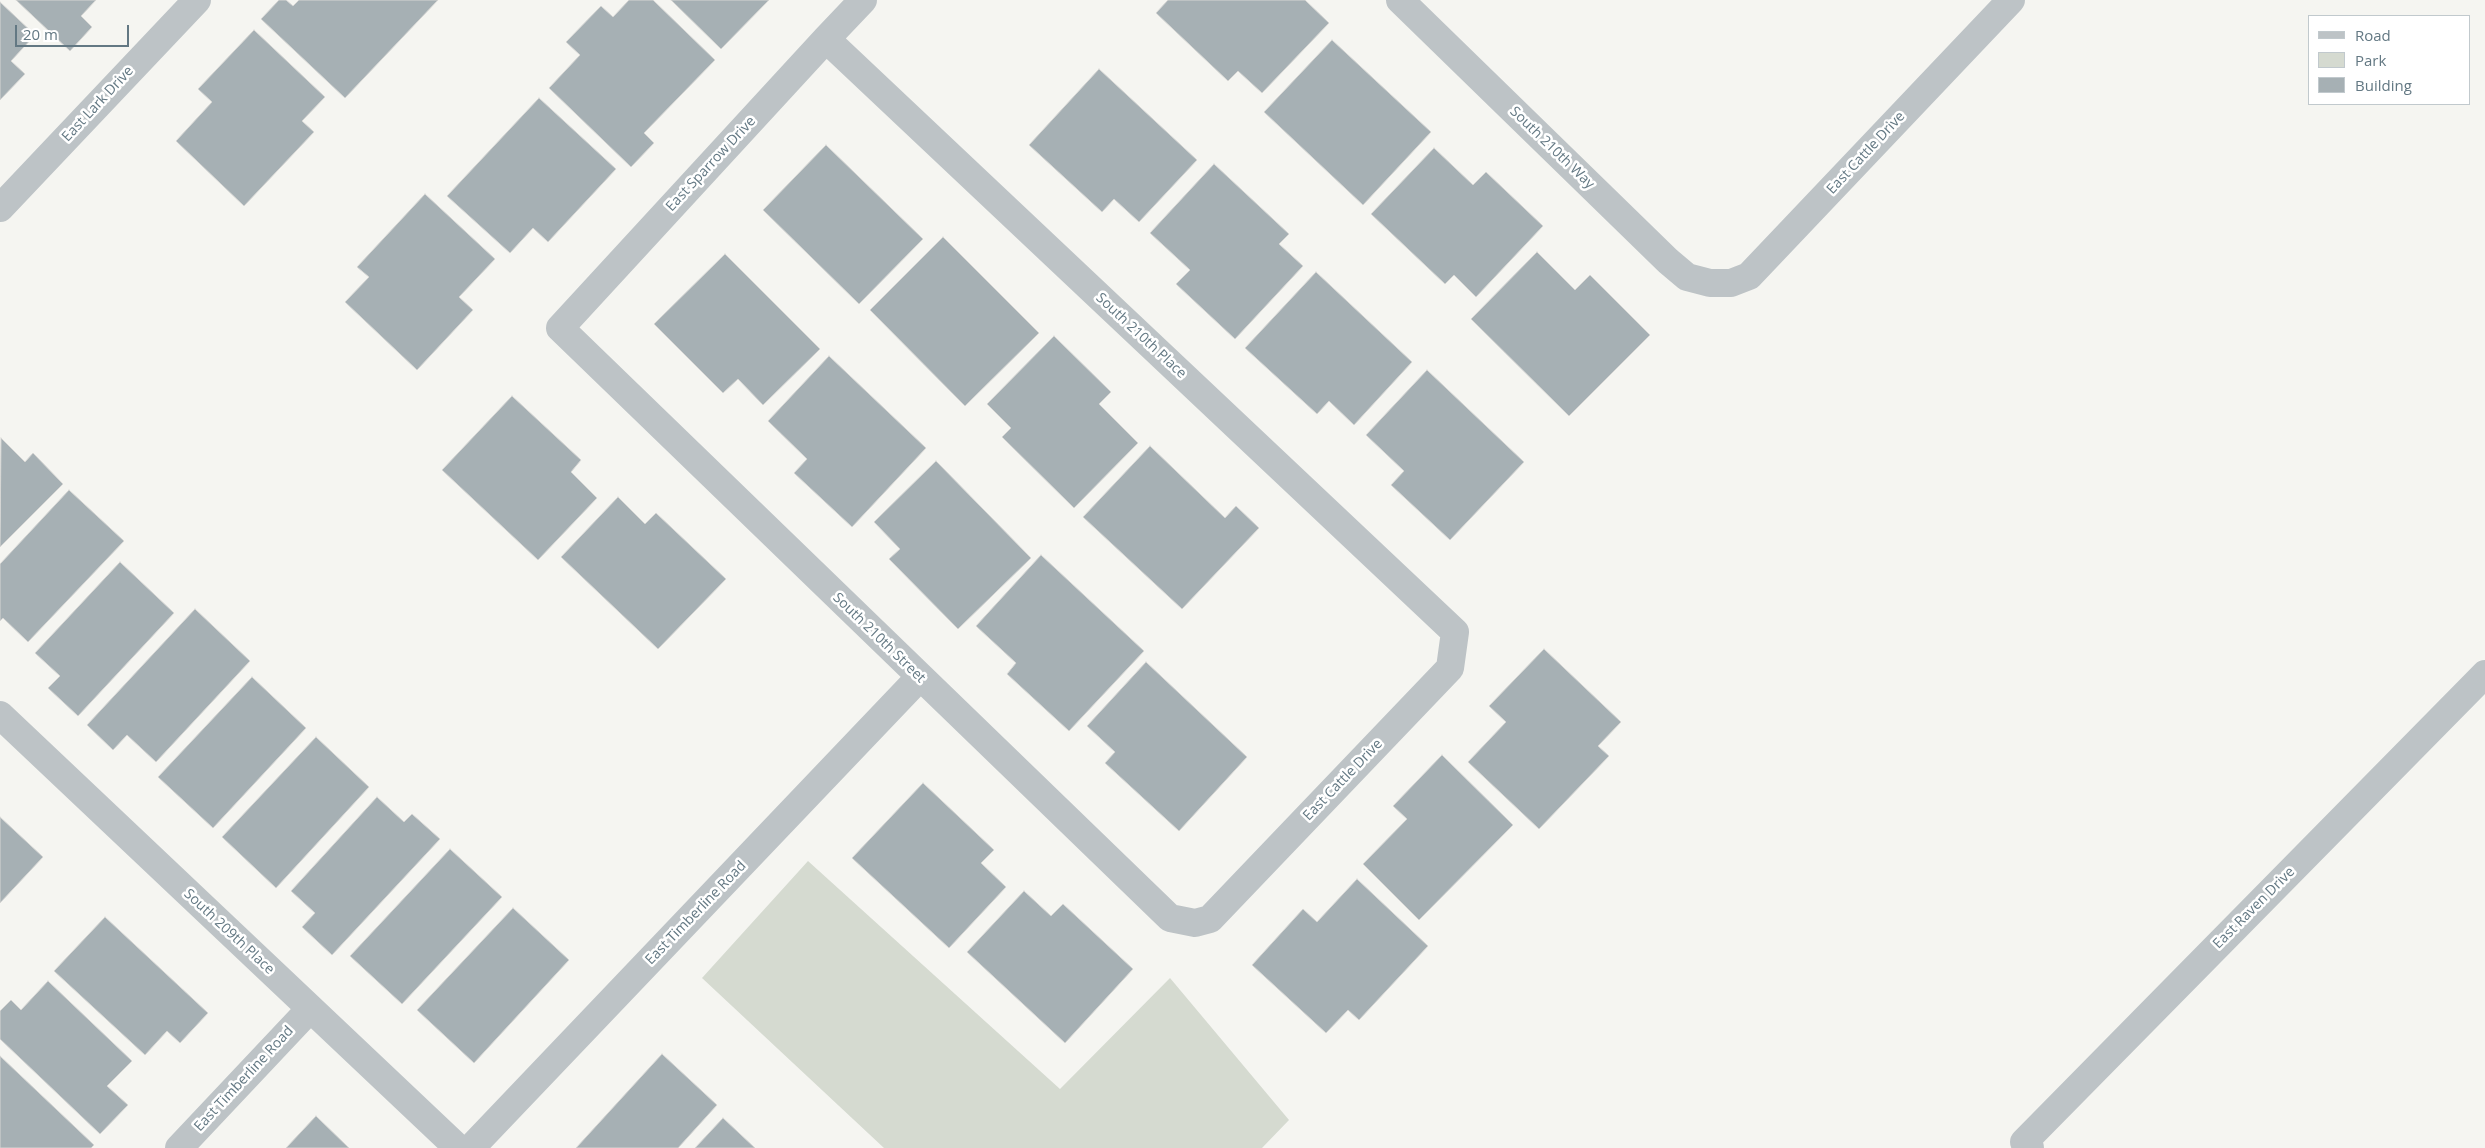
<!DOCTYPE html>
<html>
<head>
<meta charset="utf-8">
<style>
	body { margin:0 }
	#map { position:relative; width:2485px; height:1148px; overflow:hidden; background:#f5f5f1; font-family:"Open Sans",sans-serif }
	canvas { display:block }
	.legend { position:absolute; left:2308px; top:15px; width:162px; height:90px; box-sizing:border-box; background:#fff; border:1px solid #c1c9cd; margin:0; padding:6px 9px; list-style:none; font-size:15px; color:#637883 }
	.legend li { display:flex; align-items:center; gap:10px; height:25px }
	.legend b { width:25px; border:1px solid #c1c9cd }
	.scale { position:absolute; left:15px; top:25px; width:114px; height:22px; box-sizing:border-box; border:2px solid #637883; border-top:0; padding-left:6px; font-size:15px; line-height:18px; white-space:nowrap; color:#637883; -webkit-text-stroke:4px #fff; paint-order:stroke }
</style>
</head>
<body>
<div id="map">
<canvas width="2485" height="1148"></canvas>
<ul class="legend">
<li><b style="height:6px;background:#bdc3c6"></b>Road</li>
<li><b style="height:14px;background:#d5dad0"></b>Park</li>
<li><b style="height:14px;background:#a6b0b4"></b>Building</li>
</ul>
<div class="scale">20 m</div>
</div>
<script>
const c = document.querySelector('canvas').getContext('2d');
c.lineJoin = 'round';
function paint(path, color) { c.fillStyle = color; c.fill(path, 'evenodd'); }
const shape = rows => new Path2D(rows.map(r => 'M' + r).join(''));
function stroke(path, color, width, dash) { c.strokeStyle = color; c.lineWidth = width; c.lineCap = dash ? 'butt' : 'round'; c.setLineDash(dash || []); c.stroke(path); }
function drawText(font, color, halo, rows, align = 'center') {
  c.font = font + ' "Open Sans",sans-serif'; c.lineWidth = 5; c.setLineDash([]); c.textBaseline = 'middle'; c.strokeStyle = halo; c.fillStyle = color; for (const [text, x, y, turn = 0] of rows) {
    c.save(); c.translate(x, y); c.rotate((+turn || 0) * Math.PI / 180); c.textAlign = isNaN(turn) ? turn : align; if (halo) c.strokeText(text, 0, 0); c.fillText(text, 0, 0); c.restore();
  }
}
const green = shape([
	[808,861,1060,1089,1170,978,1289,1120,1262,1148,884,1148,702,978]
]);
const building = shape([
	[16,0,96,0,81,16,92,27,70,51,16,0],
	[279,0,286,0,293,6,299,0,438,0,345,98,261,19,279,0],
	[629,0,653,0,715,60,644,133,654,143,631,167,549,88,580,55,566,42,601,6,613,17,629,0],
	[671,0,769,0,721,49,671,0],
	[1168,0,1305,0,1329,23,1262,93,1238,71,1228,81,1156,13,1168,0],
	[0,2,35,35,11,61,25,74,0,100,0,2],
	[254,30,325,97,302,121,314,132,244,206,176,141,212,102,198,89,254,30],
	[1332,40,1431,132,1363,205,1264,112,1332,40],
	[1099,69,1197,160,1139,222,1114,199,1102,212,1029,145,1099,69],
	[539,98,616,169,548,242,533,228,510,253,447,196,539,98],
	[826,145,923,239,859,304,763,210,826,145],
	[1434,148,1473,185,1486,172,1543,226,1476,297,1454,275,1445,284,1371,214,1434,148],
	[1214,164,1289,234,1279,244,1303,266,1235,339,1176,284,1190,270,1150,233,1214,164],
	[425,194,495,259,459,297,473,310,417,370,345,302,369,277,357,267,425,194],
	[943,237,1039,333,965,406,870,310,943,237],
	[1537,252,1575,290,1590,275,1650,335,1569,416,1471,319,1537,252],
	[725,254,820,349,763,405,738,379,723,393,654,324,725,254],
	[1316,272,1412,362,1354,425,1329,401,1317,414,1245,348,1316,272],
	[1054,336,1111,392,1099,404,1138,443,1074,508,1002,437,1011,428,987,404,1054,336],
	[829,356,926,448,852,527,794,473,807,459,768,421,829,356],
	[1427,370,1524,462,1450,540,1391,485,1404,471,1366,435,1427,370],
	[512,396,581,460,571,472,597,498,538,560,442,470,512,396],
	[1,438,25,462,33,453,63,484,0,547,1,438],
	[1150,446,1225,518,1236,506,1259,528,1182,609,1083,517,1150,446],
	[936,461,1031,558,958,629,889,559,900,549,874,522,936,461],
	[69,490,124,541,28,642,3,618,0,621,0,564,69,490],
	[618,497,645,524,656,513,726,579,658,649,561,557,618,497],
	[1041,555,1144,651,1069,731,1007,674,1016,663,976,626,1041,555],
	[120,562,174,613,78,716,48,688,60,676,35,653,120,562],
	[195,609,250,661,156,762,127,735,113,750,87,725,195,609],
	[1544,649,1621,722,1598,746,1609,756,1539,829,1468,762,1506,722,1489,706,1544,649],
	[1146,662,1247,757,1179,831,1105,763,1115,752,1087,726,1146,662],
	[252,677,306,728,213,828,158,777,252,677],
	[316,737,369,787,276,888,222,837,316,737],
	[1442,755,1513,825,1419,920,1363,864,1407,819,1393,806,1442,755],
	[923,783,994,850,981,863,1006,887,949,948,852,858,923,783],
	[377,797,404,822,412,814,440,839,332,955,302,927,315,913,291,891,377,797],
	[0,817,43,857,0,903,0,817],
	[450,849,502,897,402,1004,350,956,450,849],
	[1357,879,1428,946,1359,1020,1348,1010,1326,1033,1252,965,1303,909,1317,922,1357,879],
	[1024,891,1051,916,1063,904,1133,969,1065,1043,967,952,1024,891],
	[513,908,569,960,474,1063,417,1010,513,908],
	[105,917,208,1013,180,1043,167,1031,145,1055,54,971,105,917],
	[48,981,132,1061,107,1086,128,1105,100,1134,0,1039,0,1011,11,1000,21,1010,48,981],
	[662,1054,717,1105,678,1148,576,1148,662,1054],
	[0,1056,94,1145,91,1148,0,1148,0,1056],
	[316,1116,349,1148,286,1148,316,1116],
	[723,1118,755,1148,695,1148,723,1118]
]);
const minor = shape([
	[1400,0,1668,261,1687,277,1710,283,1731,283,1749,276,2011,0],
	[826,39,1455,632,1450,668,1210,919,1195,923,1170,918,560,328,826,39,863,0],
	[0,208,197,0],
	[0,715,458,1148],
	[179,1148,310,1009],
	[471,1148,920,677],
	[2030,1148,2024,1142,2485,674]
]);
const streetNames = [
	["East Lark Drive",98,104,-47],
	["South 210th Way",1552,148,44],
	["East Cattle Drive",1866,153,-47],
	["East Sparrow Drive",711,164,-47],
	["South 210th Place",1141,336,43],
	["South 210th Street",879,638,44],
	["East Cattle Drive",1343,780,-46],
	["East Raven Drive",2254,908,-45],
	["East Timberline Road",696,913,-46],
	["South 209th Place",229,932,43],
	["East Timberline Road",244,1079,-47]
];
paint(green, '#d5dad0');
paint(building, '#a6b0b4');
stroke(building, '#d6d6d4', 1);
stroke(minor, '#bdc3c6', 28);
drawText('14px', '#637883', '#fff', streetNames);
</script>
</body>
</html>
